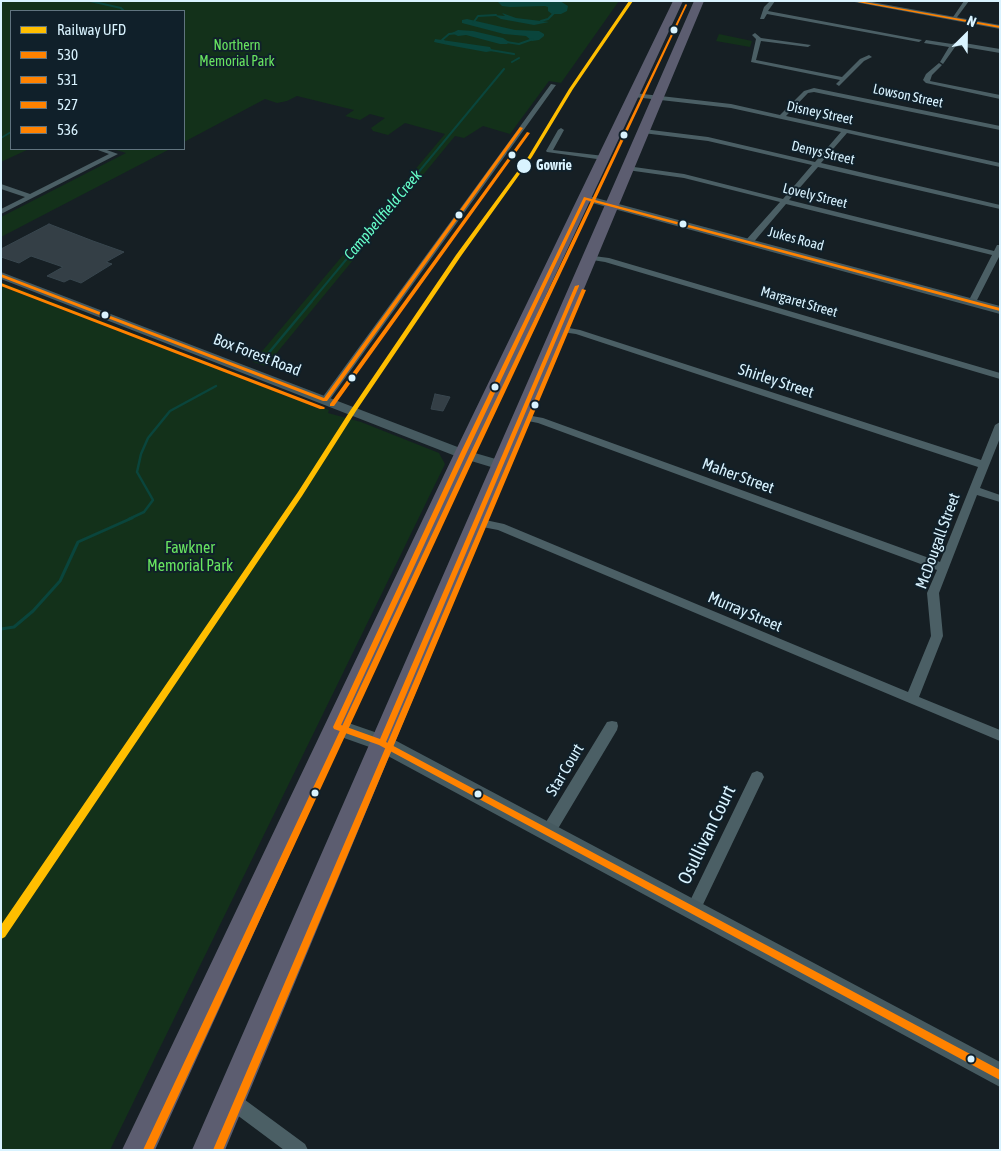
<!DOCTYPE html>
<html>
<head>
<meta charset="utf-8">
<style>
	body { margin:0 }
	#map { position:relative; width:1001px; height:1151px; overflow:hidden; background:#161f24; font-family:"Asap Condensed",sans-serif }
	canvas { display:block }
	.frame { position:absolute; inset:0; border:2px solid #d9f3ff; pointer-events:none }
	.legend { position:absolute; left:10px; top:10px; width:175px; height:140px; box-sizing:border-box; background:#10202a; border:1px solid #60747f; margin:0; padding:6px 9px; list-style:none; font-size:15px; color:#d9f3ff }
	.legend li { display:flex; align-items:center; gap:10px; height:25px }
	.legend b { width:25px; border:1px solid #60747f }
	.north { position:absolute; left:941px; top:10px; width:50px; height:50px; -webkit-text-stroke:4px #10202a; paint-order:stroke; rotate:23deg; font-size:14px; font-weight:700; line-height:20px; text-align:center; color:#d9f3ff }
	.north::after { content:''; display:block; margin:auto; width:18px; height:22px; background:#d9f3ff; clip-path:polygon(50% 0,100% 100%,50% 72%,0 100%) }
</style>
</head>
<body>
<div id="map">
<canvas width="1001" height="1151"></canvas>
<div class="frame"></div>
<ul class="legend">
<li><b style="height:6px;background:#ffbe00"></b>Railway UFD</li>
<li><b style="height:6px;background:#ff8200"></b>530</li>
<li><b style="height:6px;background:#ff8200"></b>531</li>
<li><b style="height:6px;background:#ff8200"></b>527</li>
<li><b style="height:6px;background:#ff8200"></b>536</li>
</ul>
<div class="north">N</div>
</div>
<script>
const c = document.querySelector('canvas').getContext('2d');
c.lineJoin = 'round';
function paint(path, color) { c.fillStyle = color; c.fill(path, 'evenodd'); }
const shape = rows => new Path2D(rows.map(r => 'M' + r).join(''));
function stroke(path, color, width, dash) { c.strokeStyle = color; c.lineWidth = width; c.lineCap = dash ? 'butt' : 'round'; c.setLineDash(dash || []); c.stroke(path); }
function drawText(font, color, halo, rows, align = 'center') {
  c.font = font + ' "Asap Condensed",sans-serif'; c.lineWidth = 4; c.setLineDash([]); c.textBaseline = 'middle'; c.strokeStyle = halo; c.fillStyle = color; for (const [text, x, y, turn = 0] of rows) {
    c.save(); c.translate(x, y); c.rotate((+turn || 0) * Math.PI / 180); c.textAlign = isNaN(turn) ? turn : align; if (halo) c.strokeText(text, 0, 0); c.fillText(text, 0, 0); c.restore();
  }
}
const green = shape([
	[1,1,619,1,561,83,549,81,510,134,483,126,464,138,455,136,266,366,253,362,445,134,405,123,388,135,373,131,371,128,385,118,370,114,360,120,345,116,354,110,297,96,287,101,277,103,265,99,184,142,184,11,11,11,11,149,29,149,1,162],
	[719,34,752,41,750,47,716,41],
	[113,149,170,149,1,237,1,217,126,153],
	[1,282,329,410,328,413,361,422,434,451,439,453,445,464,110,1150,1,1150]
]);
const water = shape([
	[517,1,560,1,568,6,567,11,561,14,552,14,548,11,548,7,545,6,510,7,502,6,498,2],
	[502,13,516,18,549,22,534,25,501,19,494,15,505,16],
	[467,19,515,30,539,31,544,34,544,36,539,40,532,41,526,36,504,34,462,23,462,20],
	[458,30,473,31,503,38,509,42,507,44,500,44,466,35,458,36,452,33],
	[435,39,490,47,492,51,486,52,448,45,434,42]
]);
const streamFar2 = shape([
	[90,1,121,8,124,11],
	[541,21,548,19,554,13],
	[473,23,478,16,496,15],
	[445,42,442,40,449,34,458,33],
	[506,42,519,44,533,39],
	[490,50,514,54],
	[512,62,519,58],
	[1,138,11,132],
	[311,302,504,69]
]);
const streamFar1 = shape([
	[262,361,312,301],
	[129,519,144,512,153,500,137,472,141,454,148,438,170,411,216,386]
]);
const stream = shape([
	[1,629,14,627,33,611,60,581,78,542,132,518]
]);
const building = shape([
	[49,224,93,241,124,252,106,262,112,264,81,283,70,279,64,282,47,276,63,267,31,256,19,263,1,257,1,249,49,224],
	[435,394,450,397,443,411,431,409,435,394]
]);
const street = shape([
	[770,1,775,1,768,11,922,40,919,42,767,14,764,19,760,19,764,7,770,1],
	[964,1,969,1,955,20,951,20,964,1],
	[755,33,761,38,811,45,808,47,761,41,756,60,842,77,860,59,869,55,872,57,864,61,839,86,836,84,840,80,751,62,756,39,752,35,755,33],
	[926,40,952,44,958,42,1000,49,1000,53,959,46,955,47,943,64,940,62,949,47,924,43,926,40],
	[939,63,942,65,932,75,930,81,1000,95,1000,99,926,83,923,80,926,74,939,63],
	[551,84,556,85,328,402,322,402,322,398,551,84],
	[814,88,1000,126,1000,130,814,92,808,93,786,116,1000,163,1000,167,847,133,821,163,1000,205,1000,209,818,167,789,200,994,251,997,245,1000,245,1000,255,975,304,969,304,968,302,992,255,786,204,752,244,746,244,746,240,780,202,684,178,627,170,624,168,627,166,684,174,783,199,812,165,708,141,643,133,640,131,643,129,708,137,815,162,841,132,731,108,634,97,631,95,634,93,731,104,780,115,804,91,814,88],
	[561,128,564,130,553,150,604,156,607,158,604,160,547,152,546,151,558,130,561,128],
	[95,149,104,149,118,154,1,214,1,209,25,197,1,189,1,184,30,194,109,154,95,149],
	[586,255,609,258,1000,373,1000,379,605,262,586,259,586,255],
	[558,326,580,330,981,460,995,425,1000,422,1000,438,980,488,1000,495,1000,502,977,495,939,593,943,636,919,697,1000,730,1000,741,498,530,472,525,471,522,472,519,476,518,504,524,908,692,931,636,927,593,937,570,538,423,518,419,516,417,521,414,543,418,940,562,978,467,576,334,555,331,555,327,558,326],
	[612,721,617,722,618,726,617,730,553,837,548,838,543,837,541,832,543,827,607,722,612,721],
	[757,771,762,773,764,777,698,915,693,917,688,915,686,910,688,905,752,773,757,771],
	[231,1092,237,1094,305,1144,308,1150,284,1150,225,1106,223,1100,225,1094,231,1092]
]);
const secondary = shape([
	[849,1,866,1,1000,25,1000,29,849,1],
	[585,195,1000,306,1000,314,581,200,580,198,585,195],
	[1,272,468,451,506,462,508,465,506,468,501,470,458,457,1,279,1,272],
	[337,719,389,737,1000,1062,1000,1087,375,749,330,733,328,727,330,721,337,719]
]);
const highway = shape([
	[673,1,683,1,472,454,155,1150,122,1150,454,454,673,1],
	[694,1,704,1,225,1150,192,1150,694,1]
]);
const bus1 = shape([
	[852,1,859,1,1000,26,1000,28,852,1],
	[584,197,1000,308,1000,311,586,200,466,454,341,725,380,739,575,286,579,285,579,286,386,742,1000,1070,1000,1080,379,745,334,729,333,727,460,454,584,197]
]);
const bus2 = shape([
	[686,4,687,5,474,458,153,1150,143,1150,468,458,685,5,686,4],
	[582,289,586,290,223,1150,213,1150,582,289]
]);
const bus3 = shape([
	[520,127,523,128,327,401,323,401,1,277,1,274,324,398,520,127]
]);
const bus4 = shape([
	[527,132,530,133,334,406,330,406,330,404,527,132],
	[1,283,324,407,325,408,324,409,320,409,1,286,1,283]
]);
const rail1 = shape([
	[629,1,633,1,573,89,532,157,461,256,356,411,302,496,5,937,1,939,1,925,298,492,350,411,456,255,528,157,569,89,629,1]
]);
const markers = [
	[674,30,4.5,"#d9f3ff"],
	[624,135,4.5,"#d9f3ff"],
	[512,155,4.5,"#d9f3ff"],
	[524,166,8,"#d9f3ff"],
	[459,215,4.5,"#d9f3ff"],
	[683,224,4.5,"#d9f3ff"],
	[105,315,4.5,"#d9f3ff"],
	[352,378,4.5,"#d9f3ff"],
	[495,387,4.5,"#d9f3ff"],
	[535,405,4.5,"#d9f3ff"],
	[315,793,4.5,"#d9f3ff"],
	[478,794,4.5,"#d9f3ff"],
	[971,1059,4.5,"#d9f3ff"]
];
const farParknames = [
	["Northern",237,46],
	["Memorial Park",237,62]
];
const farStreetnames = [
	["Lowson Street",908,96,12],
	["Disney Street",820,113,12],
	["Denys Street",823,153,13],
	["Lovely Street",815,196,14],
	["Jukes Road",796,239,15],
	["Margaret Street",799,302,16]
];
const farStopnames = [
	["Gowrie",536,166]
];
const farWaternames = [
	["Campbellfield Creek",383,215,-50]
];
const streetNames = [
	["Box Forest Road",257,355,21],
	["Shirley Street",776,381,18],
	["Maher Street",738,476,20],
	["McDougall Street",938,541,-70],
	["Murray Street",745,612,23],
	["Star Court",565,770,-59]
];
const parkNames = [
	["Fawkner",190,548],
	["Memorial Park",190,566]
];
const nearStreetnames = [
	["Osullivan Court",707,835,-64]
];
paint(green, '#13311a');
paint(water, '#0a453c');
stroke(streamFar2, '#0a453c', 2);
stroke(streamFar1, '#0a453c', 2.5);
stroke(stream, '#0a453c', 3);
paint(building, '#343f46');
stroke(building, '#38464e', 1);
paint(street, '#4b5f65');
paint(secondary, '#465a60');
paint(highway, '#5c5d70');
paint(bus1, '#ff8200');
paint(bus2, '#ff8200');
paint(bus3, '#ff8200');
paint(bus4, '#ff8200');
paint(rail1, '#ffbe00');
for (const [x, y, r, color] of markers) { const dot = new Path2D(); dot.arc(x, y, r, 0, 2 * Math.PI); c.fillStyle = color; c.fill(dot); stroke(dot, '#10202a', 2); }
drawText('14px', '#68e460', '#10202a', farParknames);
drawText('14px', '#d9f3ff', '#10202a', farStreetnames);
drawText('bold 14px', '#d9f3ff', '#10202a', farStopnames, 'left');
drawText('italic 15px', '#67ffca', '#10202a', farWaternames);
drawText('16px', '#d9f3ff', '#10202a', streetNames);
drawText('16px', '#68e460', '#10202a', parkNames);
drawText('19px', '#d9f3ff', '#10202a', nearStreetnames);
</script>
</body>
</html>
